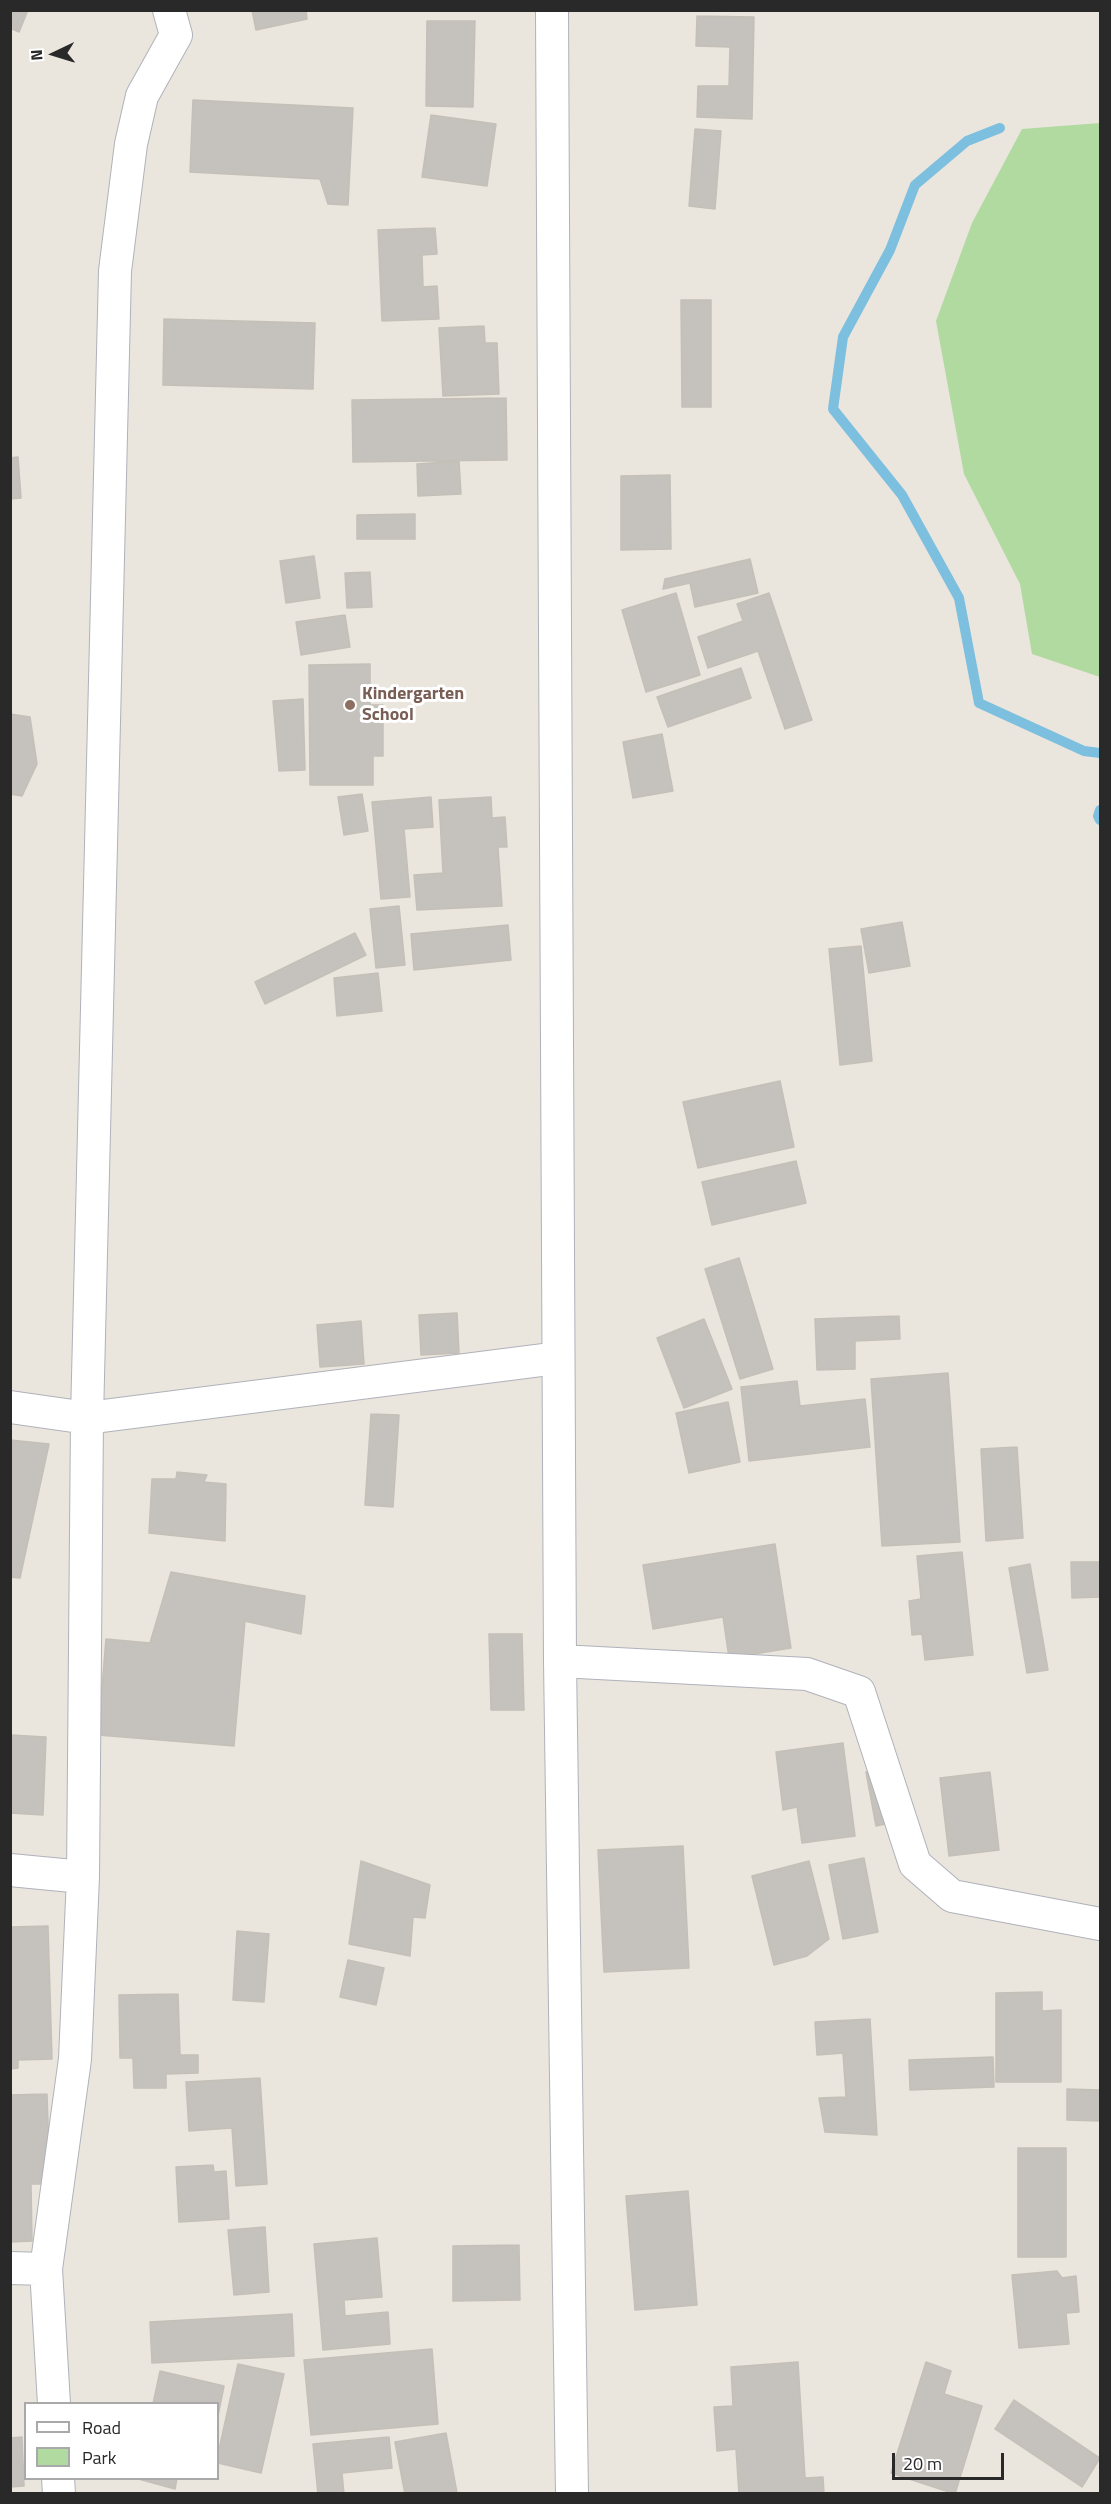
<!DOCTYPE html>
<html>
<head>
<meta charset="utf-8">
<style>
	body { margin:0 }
	#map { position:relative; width:1111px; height:2504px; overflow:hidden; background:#eae5dd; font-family:"Titillium Web",sans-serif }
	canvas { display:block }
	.frame { position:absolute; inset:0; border:12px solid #292929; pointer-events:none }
	.legend { position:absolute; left:24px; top:2402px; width:195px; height:78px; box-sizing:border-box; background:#fff; border:2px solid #a9a9a9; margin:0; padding:8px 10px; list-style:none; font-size:18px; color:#292929 }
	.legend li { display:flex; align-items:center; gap:12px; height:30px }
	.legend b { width:30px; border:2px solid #a9a9a9 }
	.north { position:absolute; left:24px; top:24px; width:60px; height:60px; -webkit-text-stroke:4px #fff; paint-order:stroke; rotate:266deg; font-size:16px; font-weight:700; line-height:24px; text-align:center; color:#292929 }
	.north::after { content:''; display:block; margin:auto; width:21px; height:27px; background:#292929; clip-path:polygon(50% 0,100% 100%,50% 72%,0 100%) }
	.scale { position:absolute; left:892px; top:2453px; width:112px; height:27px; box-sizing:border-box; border:3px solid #292929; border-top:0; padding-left:8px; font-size:18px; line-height:21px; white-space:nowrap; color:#292929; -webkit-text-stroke:4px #fff; paint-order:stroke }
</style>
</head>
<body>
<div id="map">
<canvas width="1111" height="2504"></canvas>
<div class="frame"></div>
<ul class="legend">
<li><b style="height:8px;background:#fff"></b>Road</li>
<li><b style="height:16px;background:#b0daa0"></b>Park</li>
</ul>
<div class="north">N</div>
<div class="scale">20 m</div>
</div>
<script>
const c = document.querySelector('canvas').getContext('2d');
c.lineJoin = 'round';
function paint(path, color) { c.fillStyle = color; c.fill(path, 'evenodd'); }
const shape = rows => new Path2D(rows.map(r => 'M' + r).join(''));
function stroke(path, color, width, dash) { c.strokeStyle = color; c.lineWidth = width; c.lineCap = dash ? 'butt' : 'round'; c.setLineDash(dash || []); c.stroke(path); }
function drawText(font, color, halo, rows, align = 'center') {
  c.font = font + ' "Titillium Web",sans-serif'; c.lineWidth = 6; c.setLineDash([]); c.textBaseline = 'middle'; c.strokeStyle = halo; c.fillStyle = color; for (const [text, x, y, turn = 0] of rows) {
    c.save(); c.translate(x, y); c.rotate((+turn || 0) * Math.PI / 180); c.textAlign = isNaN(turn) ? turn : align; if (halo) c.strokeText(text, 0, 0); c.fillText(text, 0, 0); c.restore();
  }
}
const green = shape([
	[1100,123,1100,677,1032,654,1020,584,964,474,936,321,972,223,1022,129]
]);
const stream = shape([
	[1000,128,967,141,915,185,890,250,843,337,833,409,902,495,959,598,979,703,1084,751,1100,753],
	[1100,810,1098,816,1100,820]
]);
const building = shape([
	[10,10,28,10,19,32,10,28,10,10],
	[252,10,306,10,307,19,256,30,252,10],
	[697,16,754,17,752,119,697,117,698,86,729,86,730,47,696,46,697,16],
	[427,21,475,21,473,107,426,106,427,21],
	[193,100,353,108,348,205,328,204,320,179,190,172,193,100],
	[431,115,496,124,487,186,422,177,431,115],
	[695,129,721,131,715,209,689,206,695,129],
	[435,228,437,254,422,255,423,287,437,286,439,319,382,321,378,230,435,228],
	[681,300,711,300,711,407,682,407,681,300],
	[164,319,315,323,313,389,163,385,164,319],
	[484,326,485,343,497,343,499,394,443,396,439,328,484,326],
	[506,398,507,460,353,462,352,400,506,398],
	[18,457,21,498,10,499,10,458,18,457],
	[459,461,461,494,418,496,417,464,459,461],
	[670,475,671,549,621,550,621,476,670,475],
	[415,514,415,539,357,539,357,515,415,514],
	[314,556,320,598,286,603,280,561,314,556],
	[750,559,758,593,695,607,690,583,663,589,665,579,750,559],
	[370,572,372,607,347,608,345,573,370,572],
	[676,593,700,675,646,692,622,610,676,593],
	[769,593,812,720,785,729,758,651,708,668,698,637,743,621,737,604,769,593],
	[345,615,350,647,301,655,296,622,345,615],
	[370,664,370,705,383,705,383,756,373,756,373,785,310,785,309,665,370,664],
	[741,668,751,698,668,727,657,697,741,668],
	[303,699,305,770,279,771,273,701,303,699],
	[10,714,30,717,37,764,22,796,10,794,10,714],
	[662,734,673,791,633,798,623,742,662,734],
	[362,794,368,831,344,835,338,797,362,794],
	[431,797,433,827,404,829,410,897,381,899,372,802,431,797],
	[491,797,492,818,505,817,507,847,498,847,502,906,417,910,414,875,443,873,439,800,491,797],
	[399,906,405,965,376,968,370,909,399,906],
	[902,922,910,966,869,973,861,929,902,922],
	[508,925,511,960,414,970,411,934,508,925],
	[355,933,366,955,265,1004,255,982,355,933],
	[861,946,872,1061,840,1065,829,949,861,946],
	[378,973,382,1011,337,1016,334,978,378,973],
	[780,1081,794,1147,698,1168,683,1102,780,1081],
	[796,1161,806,1203,712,1225,702,1182,796,1161],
	[739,1258,773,1369,740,1379,705,1269,739,1258],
	[457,1313,459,1353,421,1355,419,1315,457,1313],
	[899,1316,900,1339,855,1341,855,1369,817,1370,815,1319,899,1316],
	[704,1319,732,1389,684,1408,657,1338,704,1319],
	[361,1321,364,1364,320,1367,317,1325,361,1321],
	[948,1373,960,1542,882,1546,871,1379,948,1373],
	[797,1381,800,1406,865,1399,870,1447,749,1461,741,1387,797,1381],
	[728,1402,740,1462,689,1473,676,1413,728,1402],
	[371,1414,399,1415,393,1507,365,1505,371,1414],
	[10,1440,49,1444,20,1578,10,1577,10,1440],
	[1017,1447,1023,1538,986,1541,981,1449,1017,1447],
	[177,1472,207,1475,204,1482,226,1484,225,1541,149,1533,152,1479,176,1479,177,1472],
	[775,1544,791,1648,729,1658,723,1617,653,1629,643,1565,775,1544],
	[962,1552,973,1655,925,1660,922,1634,912,1635,909,1601,921,1599,917,1556,962,1552],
	[1071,1562,1100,1562,1100,1597,1072,1598,1071,1562],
	[1030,1564,1048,1670,1027,1673,1009,1568,1030,1564],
	[171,1572,305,1596,301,1634,245,1621,234,1746,98,1735,106,1639,150,1643,171,1572],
	[489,1634,522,1634,524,1710,491,1710,489,1634],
	[10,1735,46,1737,43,1815,10,1813,10,1735],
	[843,1743,855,1836,802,1843,797,1807,783,1810,776,1752,843,1743],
	[889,1768,899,1821,876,1826,866,1772,889,1768],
	[990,1772,999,1850,949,1856,940,1778,990,1772],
	[683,1846,689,1968,604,1972,598,1850,683,1846],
	[864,1858,878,1932,843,1939,829,1865,864,1858],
	[361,1861,430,1885,425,1918,413,1917,410,1956,349,1944,361,1861],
	[809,1861,829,1939,807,1956,774,1965,752,1876,809,1861],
	[48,1926,52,2059,18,2060,18,2068,10,2069,10,1927,48,1926],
	[237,1931,269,1934,264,2002,233,2000,237,1931],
	[348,1960,384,1968,376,2005,340,1997,348,1960],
	[1042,1992,1042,2011,1061,2010,1061,2082,996,2082,996,1993,1042,1992],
	[178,1994,180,2055,198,2055,198,2073,166,2074,166,2088,134,2088,133,2058,120,2058,119,1995,178,1994],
	[870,2019,877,2135,825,2132,819,2098,846,2097,843,2053,817,2055,815,2022,870,2019],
	[993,2057,994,2087,910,2090,909,2060,993,2057],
	[260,2078,267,2184,236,2186,232,2128,189,2131,186,2082,260,2078],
	[1067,2089,1100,2090,1100,2121,1067,2120,1067,2089],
	[47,2094,50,2184,31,2184,32,2241,10,2242,10,2095,47,2094],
	[1018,2148,1066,2148,1066,2257,1018,2257,1018,2148],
	[213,2165,214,2172,226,2171,229,2219,179,2222,176,2167,213,2165],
	[688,2191,697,2305,635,2310,626,2196,688,2191],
	[265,2227,269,2292,234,2295,228,2230,265,2227],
	[377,2238,382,2297,344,2300,345,2316,388,2312,390,2344,323,2350,314,2244,377,2238],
	[519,2245,520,2300,453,2301,453,2246,519,2245],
	[1057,2271,1062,2278,1076,2276,1079,2312,1066,2313,1069,2344,1019,2348,1012,2275,1057,2271],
	[292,2314,294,2356,152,2363,150,2322,292,2314],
	[432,2349,438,2424,311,2435,304,2360,432,2349],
	[798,2362,805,2478,823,2477,824,2494,739,2494,736,2449,717,2451,714,2407,733,2406,731,2367,798,2362],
	[926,2362,951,2371,944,2394,982,2406,955,2494,891,2473,926,2362],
	[238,2364,284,2374,261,2473,218,2463,218,2454,238,2364],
	[160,2371,224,2386,218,2416,218,2404,153,2404,160,2371],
	[1014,2400,1100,2458,1082,2487,995,2429,1014,2400],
	[446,2433,457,2493,405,2494,395,2442,446,2433],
	[22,2437,24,2486,10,2487,10,2438,22,2437],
	[389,2437,392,2468,342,2473,344,2494,318,2494,313,2444,389,2437],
	[135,2478,177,2478,175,2489,135,2478]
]);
const street = shape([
	[552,10,560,1661,572,2494],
	[10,1407,87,1418,558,1358],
	[560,1661,807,1674,859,1692,915,1864,952,1896,1100,1924],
	[10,1870,83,1877,75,2059,46,2269],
	[83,1877,87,1418,115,271,131,144,142,96,176,35,169,10],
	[10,2268,46,2269,54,2404],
	[58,2478,59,2494]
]);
const markers = [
	[350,705,6,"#8d6e63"]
];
const educationNames = [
	["Kindergarten",362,695],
	["School",362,716]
];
paint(green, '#b0daa0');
stroke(stream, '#7cbfdf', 10);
paint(building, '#c5c1bc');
stroke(building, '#c5c0b7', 1.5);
stroke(street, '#b0b2bb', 34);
stroke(street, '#fff', 32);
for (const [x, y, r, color] of markers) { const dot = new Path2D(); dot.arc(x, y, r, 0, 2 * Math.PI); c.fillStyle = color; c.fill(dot); stroke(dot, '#fff', 2); }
drawText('bold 18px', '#785e54', '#fff', educationNames, 'left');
</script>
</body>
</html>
